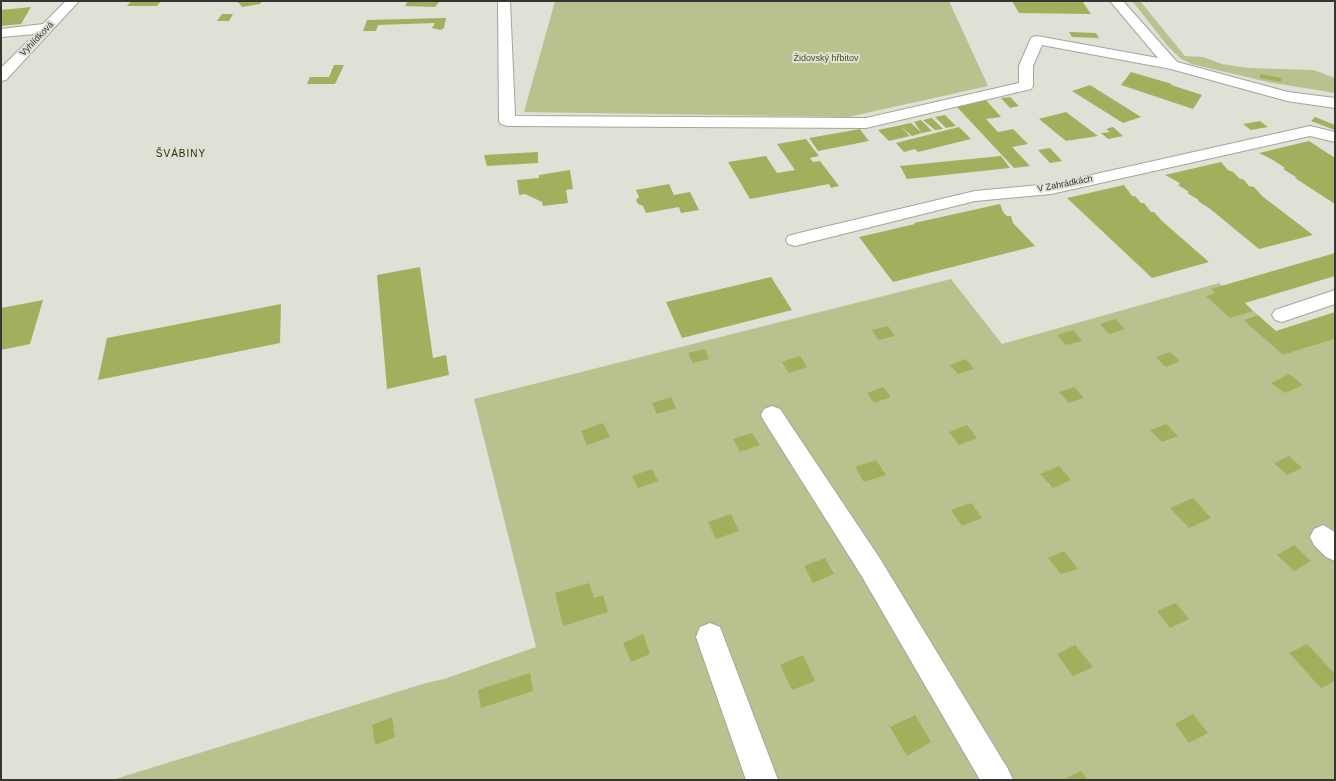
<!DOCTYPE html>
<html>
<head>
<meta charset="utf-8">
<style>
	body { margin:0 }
	#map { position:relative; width:1336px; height:781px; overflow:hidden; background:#dfe1d6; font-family:Arial,sans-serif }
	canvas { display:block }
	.frame { position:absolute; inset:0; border:2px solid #353631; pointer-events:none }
</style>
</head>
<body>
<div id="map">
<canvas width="1336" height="781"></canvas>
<div class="frame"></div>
</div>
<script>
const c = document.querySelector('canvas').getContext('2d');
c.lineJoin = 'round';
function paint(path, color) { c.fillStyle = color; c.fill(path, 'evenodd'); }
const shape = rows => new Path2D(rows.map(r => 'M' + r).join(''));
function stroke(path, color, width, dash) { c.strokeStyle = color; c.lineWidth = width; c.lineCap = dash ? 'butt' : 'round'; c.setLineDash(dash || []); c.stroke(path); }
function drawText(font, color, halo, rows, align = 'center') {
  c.font = font + ' Arial,sans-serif'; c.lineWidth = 4; c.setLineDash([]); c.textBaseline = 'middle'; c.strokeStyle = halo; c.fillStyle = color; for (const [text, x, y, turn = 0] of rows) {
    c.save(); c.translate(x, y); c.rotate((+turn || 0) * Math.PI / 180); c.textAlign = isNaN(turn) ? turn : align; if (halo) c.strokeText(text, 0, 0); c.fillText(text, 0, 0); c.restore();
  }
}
const green = shape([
	[555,1,949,1,988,86,848,117,524,112],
	[1130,1,1140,1,1185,56,1203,57,1222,64,1248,68,1314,70,1335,78,1335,93,1268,82,1191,64,1180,58,1166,44,1134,3],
	[951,279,1002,344,1219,283,1258,315,1243,320,1283,355,1335,339,1335,780,112,780,426,683,444,679,536,647,474,399]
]);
const building = shape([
	[131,1,161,1,157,6,127,6],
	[234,1,262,1,260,4,242,7,239,3],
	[408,1,440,1,435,7,405,6],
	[1012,1,1082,1,1091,14,1019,13],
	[31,7,21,24,1,26,1,10],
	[222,14,233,14,229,21,217,21],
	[446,18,444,28,441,30,432,28,435,23,378,25,376,31,363,31,367,20],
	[1069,32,1096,33,1099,38,1072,37],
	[334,65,344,65,335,84,307,84,310,77,329,77],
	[1131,72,1172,84,1171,85,1202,95,1193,109,1121,85],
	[1260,74,1281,78,1281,82,1260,78],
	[1090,85,1141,117,1123,123,1072,91],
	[1010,97,1019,106,1010,108,1001,98],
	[986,100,1001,117,986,119,998,132,1013,129,1028,144,1012,147,1030,166,1014,168,957,107],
	[1066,112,1098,136,1066,141,1039,119],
	[945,115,956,126,946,128,935,117],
	[1315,117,1335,125,1335,130,1311,121],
	[932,118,943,129,935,130,923,120],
	[921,120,932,131,922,133,914,122],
	[1260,121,1268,127,1251,130,1243,124],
	[911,123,922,133,912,136,901,127,910,136,889,141,878,130],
	[959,127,971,139,918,152,915,149,904,152,896,143],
	[1113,127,1123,136,1108,139,1101,133,1110,132,1106,129],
	[860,129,869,141,818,151,809,138],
	[806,139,819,156,810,158,813,162,820,161,839,186,831,188,829,184,750,199,728,162,766,156,777,173,795,170,777,144],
	[1309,141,1335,158,1335,204,1295,178,1296,177,1283,169,1285,168,1273,160,1259,153],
	[1050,148,1062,161,1050,163,1038,150],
	[538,152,538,163,487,166,484,155],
	[1001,156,1010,168,907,179,900,166],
	[1221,162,1228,170,1233,172,1240,179,1243,179,1249,186,1254,187,1262,196,1313,235,1259,249,1209,208,1198,201,1199,200,1187,193,1189,192,1178,185,1180,184,1178,182,1165,175],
	[570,170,573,189,566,190,568,203,543,206,542,202,525,194,519,195,517,180,539,178,539,175],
	[669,184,674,195,690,192,699,210,681,213,679,207,646,213,643,206,638,204,636,200,639,197,636,190],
	[1124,185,1132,196,1135,196,1141,203,1144,203,1151,212,1154,212,1162,221,1209,262,1152,278,1067,198],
	[1000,204,1003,212,1007,216,1011,216,1013,223,1035,246,893,282,859,237,915,224,914,223],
	[1335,253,1335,276,1245,303,1253,311,1230,318,1206,296,1215,293,1211,289],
	[420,267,433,358,446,355,449,375,387,389,377,275],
	[771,277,792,310,682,338,666,302],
	[43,300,30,344,1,350,1,308],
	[281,304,280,343,98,380,107,338],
	[1335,312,1335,339,1283,355,1243,320,1258,315,1276,331],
	[1115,319,1125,329,1109,334,1100,324],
	[888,326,895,336,878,340,872,330],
	[1073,330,1082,341,1066,345,1057,335],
	[705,349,709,359,693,363,688,353],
	[1170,352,1180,361,1166,367,1156,357],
	[800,356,807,367,789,373,782,362],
	[966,359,974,369,958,374,950,365],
	[1289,374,1303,385,1285,393,1271,383],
	[883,387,891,397,874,403,867,393],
	[1074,387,1084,398,1069,403,1059,392],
	[671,397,676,408,657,414,652,403],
	[603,423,610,437,587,445,581,431],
	[1166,424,1178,436,1162,442,1150,430],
	[967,425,977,438,959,445,949,432],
	[752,433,760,445,740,452,733,439],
	[1289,456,1302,468,1287,475,1274,463],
	[876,460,886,475,864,482,855,467],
	[1059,466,1071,480,1053,488,1040,474],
	[652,469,658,481,638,488,632,476],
	[1193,498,1211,518,1189,528,1170,508],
	[971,503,982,518,962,526,951,510],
	[731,514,739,531,716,539,708,522],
	[1294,545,1311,561,1294,571,1277,555],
	[1064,551,1078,569,1061,574,1048,558],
	[825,558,834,574,813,583,804,566],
	[589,583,594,598,603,595,608,612,563,626,555,593],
	[1176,603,1189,619,1170,628,1157,611],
	[643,634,650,654,631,662,623,643],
	[1307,644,1335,674,1335,681,1321,688,1289,653],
	[1075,645,1093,667,1073,676,1057,654],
	[803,655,815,681,792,690,780,665],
	[530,673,533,691,481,708,478,690],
	[1193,714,1208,733,1189,743,1175,724],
	[915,715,931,742,907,756,890,727],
	[392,717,395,737,375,745,372,725],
	[1081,771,1088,780,1062,780]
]);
const minor = shape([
	[66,1,79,1,6,80,1,81,1,68,35,34,1,37,1,29,43,24,66,1],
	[498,1,510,1,515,116,866,118,1019,83,1019,66,1030,40,1032,37,1037,36,1158,58,1110,1,1123,1,1177,62,1288,92,1335,98,1335,108,1287,101,1171,69,1042,45,1033,66,1033,86,1031,89,866,128,507,126,501,124,499,121,498,1],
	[1310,126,1335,132,1335,142,1310,136,1051,194,975,201,795,246,788,244,786,240,788,236,795,234,975,191,1051,184,1310,126],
	[1335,290,1335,304,1282,322,1275,320,1272,315,1275,310,1335,290],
	[772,406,780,409,879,557,1008,769,1013,780,980,780,861,575,764,421,761,415,764,409,772,406],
	[1323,525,1335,532,1335,561,1326,557,1314,545,1310,537,1314,529,1323,525],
	[710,623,720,627,778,780,746,780,696,637,700,627,710,623]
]);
const farStreetnames = [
	["Vyhlídková",37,39,-46],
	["V Zahrádkách",1065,184,-11]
];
const farParknames = [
	["Židovský hřbitov",826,59]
];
const farNeighbourhoodnames = [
	["ŠVÁBINY",181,154]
];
paint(green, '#b8c28e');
paint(building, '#a2af5d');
stroke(minor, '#a3a69b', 2);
paint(minor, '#fff');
drawText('9px', '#353631', '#dfe1d6', farStreetnames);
drawText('9px', '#495114', '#dfe1d6', farParknames);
c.letterSpacing = '1px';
drawText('10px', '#292e05', '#dfe1d6', farNeighbourhoodnames);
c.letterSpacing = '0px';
</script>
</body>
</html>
